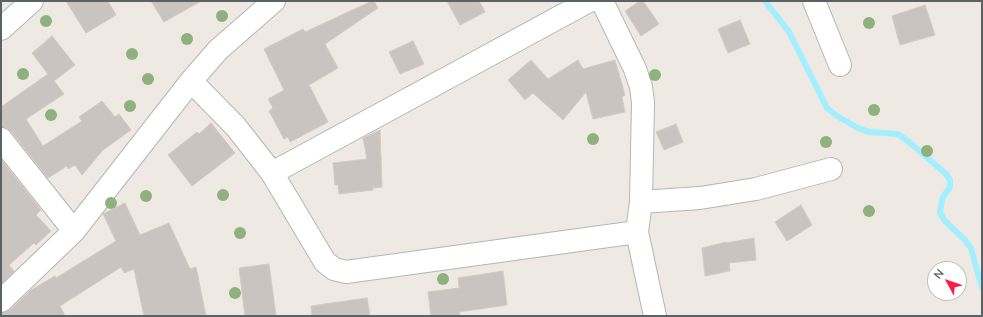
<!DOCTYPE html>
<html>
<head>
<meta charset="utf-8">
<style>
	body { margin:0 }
	#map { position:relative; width:983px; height:317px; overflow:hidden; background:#efe9e3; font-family:Lato,sans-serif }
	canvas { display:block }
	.frame { position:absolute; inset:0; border:2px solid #5b6265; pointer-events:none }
	.north { position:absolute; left:927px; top:261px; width:40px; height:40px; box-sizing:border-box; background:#fff; border:1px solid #bdc0c1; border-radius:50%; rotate:310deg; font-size:11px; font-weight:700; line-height:16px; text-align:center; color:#5b6265 }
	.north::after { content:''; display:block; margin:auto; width:14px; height:18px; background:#fa1e46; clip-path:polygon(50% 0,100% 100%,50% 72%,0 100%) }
</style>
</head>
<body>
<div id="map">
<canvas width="983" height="317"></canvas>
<div class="frame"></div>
<div class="north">N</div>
</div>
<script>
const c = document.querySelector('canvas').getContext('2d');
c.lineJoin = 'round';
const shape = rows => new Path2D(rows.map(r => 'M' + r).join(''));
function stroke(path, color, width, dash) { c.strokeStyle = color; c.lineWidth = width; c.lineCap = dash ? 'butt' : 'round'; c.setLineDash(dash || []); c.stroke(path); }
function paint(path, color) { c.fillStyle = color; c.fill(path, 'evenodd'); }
const stream = shape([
	[765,1,789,32,827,108,837,116,858,128,869,132,898,134,909,142,946,174,950,180,950,187,942,199,940,213,945,221,965,240,971,248,982,288]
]);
const building = shape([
	[66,1,108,1,116,15,86,33,66,1],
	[151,1,201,1,164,22,151,1],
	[372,1,374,1,378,8,325,44,338,68,309,85,328,122,290,142,288,137,284,139,269,111,273,108,268,99,284,90,264,49,303,29,305,32,372,1],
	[447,1,479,1,485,12,460,25,447,1],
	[640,1,643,1,659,24,641,36,625,11,640,1],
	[925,5,935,35,900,45,892,16,925,5],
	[740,20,750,44,728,53,718,29,740,20],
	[52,36,75,65,54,81,64,94,26,119,43,146,82,121,79,117,102,101,115,117,119,114,131,130,103,150,82,175,75,165,68,169,67,166,48,178,11,131,6,128,1,127,1,107,48,74,32,53,52,36],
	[413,41,424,64,400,74,389,52,413,41],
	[531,60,548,79,578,60,583,69,615,60,625,95,622,97,625,112,593,119,586,92,563,120,533,93,525,100,508,80,531,60],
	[211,123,235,153,192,186,168,155,197,132,199,134,211,123],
	[676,124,683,142,664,150,656,132,676,124],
	[380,130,382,187,374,188,373,185,373,190,339,194,338,185,335,185,333,163,367,159,363,138,380,130],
	[1,159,41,210,36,215,51,231,36,245,34,243,9,265,14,271,1,284,1,159],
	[125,203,140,235,169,223,190,269,196,267,206,316,144,316,134,269,124,273,121,267,60,306,65,316,1,316,1,313,4,313,10,310,31,290,55,276,56,278,116,241,103,214,125,203],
	[801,205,812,225,787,241,775,222,801,205],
	[754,238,756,260,729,263,730,271,705,276,702,248,726,242,726,243,754,238],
	[269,264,276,316,245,316,239,268,269,264],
	[503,271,507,305,459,312,460,316,431,316,428,292,459,288,458,278,503,271],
	[367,298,370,316,312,316,311,306,367,298]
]);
const minor = shape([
	[602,1,635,69,641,87,643,102,641,202,637,232,655,316],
	[814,1,840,65],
	[1,29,32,1],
	[191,81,236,127,272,173,325,262,334,269,346,272,637,232],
	[1,139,74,231],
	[272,173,589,1],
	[641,202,700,198,756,189,831,169],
	[1,301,74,231,191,81,218,50,274,1]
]);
const trees = [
	[222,16],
	[46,21],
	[869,23],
	[187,39],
	[132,54],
	[23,74],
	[655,75],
	[148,79],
	[130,106],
	[874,110],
	[51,115],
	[593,139],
	[826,142],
	[927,151],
	[223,195],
	[146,196],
	[111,203],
	[869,211],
	[240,233],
	[443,279],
	[235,293]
];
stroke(stream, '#a3efff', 6);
paint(building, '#cac4c0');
stroke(building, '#d5c9c0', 1);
stroke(minor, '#b1b6b9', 24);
stroke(minor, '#fff', 22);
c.fillStyle = '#8eb17e';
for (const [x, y] of trees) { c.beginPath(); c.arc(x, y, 6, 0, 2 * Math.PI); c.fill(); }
</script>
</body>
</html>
